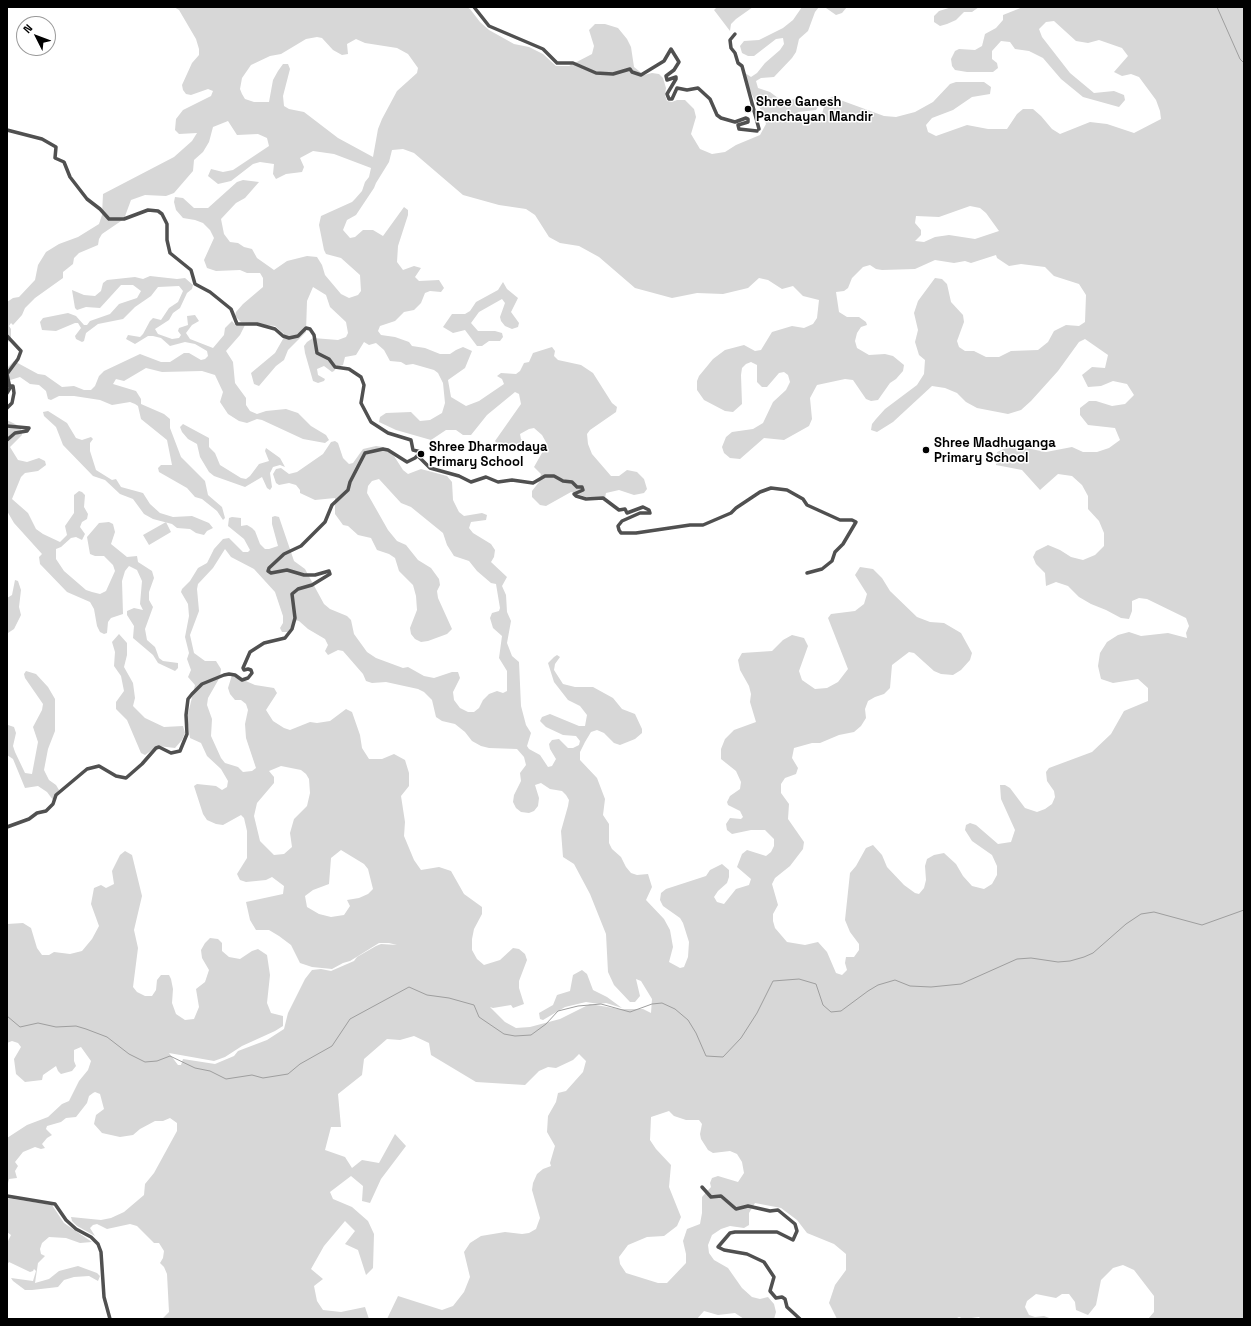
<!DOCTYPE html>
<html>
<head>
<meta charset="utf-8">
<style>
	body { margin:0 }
	#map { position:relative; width:1251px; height:1326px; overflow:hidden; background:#fff; font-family:"Space Grotesk",sans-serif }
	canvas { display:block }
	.frame { position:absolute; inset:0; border:8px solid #000; pointer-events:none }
	.north { position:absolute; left:16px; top:16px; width:40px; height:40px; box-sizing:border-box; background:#fff; border:1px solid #999; border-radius:50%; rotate:312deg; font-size:11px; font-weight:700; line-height:16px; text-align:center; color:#000 }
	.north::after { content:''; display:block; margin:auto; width:14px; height:18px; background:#000; clip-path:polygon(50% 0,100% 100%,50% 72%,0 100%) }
</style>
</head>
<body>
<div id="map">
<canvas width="1251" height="1326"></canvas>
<div class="frame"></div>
<div class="north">N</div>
</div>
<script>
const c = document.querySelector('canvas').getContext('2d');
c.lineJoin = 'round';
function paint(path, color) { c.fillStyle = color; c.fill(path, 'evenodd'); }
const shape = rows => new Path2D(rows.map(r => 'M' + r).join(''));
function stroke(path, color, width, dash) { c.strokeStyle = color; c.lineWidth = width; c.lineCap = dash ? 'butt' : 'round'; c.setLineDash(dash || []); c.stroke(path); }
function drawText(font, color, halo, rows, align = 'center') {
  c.font = font + ' "Space Grotesk",sans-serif'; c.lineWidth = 3; c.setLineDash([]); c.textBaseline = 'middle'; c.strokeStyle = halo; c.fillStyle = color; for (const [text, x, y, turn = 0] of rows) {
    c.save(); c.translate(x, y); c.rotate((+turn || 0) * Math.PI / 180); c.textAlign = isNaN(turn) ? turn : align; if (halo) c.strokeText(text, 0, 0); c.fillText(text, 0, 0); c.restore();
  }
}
const green = shape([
	[174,7,467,7,470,9,480,22,489,30,514,44,529,47,543,54,556,66,569,66,592,54,594,46,589,30,595,24,605,24,618,28,627,39,631,47,634,67,644,75,652,73,659,74,663,78,666,88,665,95,667,101,672,102,677,100,685,100,694,109,696,117,691,134,700,149,712,154,725,152,736,145,760,135,766,124,762,111,756,103,748,86,745,73,751,77,757,73,765,63,780,50,784,44,783,38,776,39,754,56,748,56,742,53,740,46,744,41,759,40,783,28,793,20,802,7,847,7,842,13,836,15,826,8,819,7,815,12,808,31,799,39,796,52,792,58,774,77,761,78,756,81,758,88,770,92,782,101,796,99,817,104,818,107,816,110,798,112,796,117,797,120,804,122,822,114,826,99,832,97,884,116,896,117,915,112,933,102,950,84,956,82,984,82,991,87,990,94,972,97,953,110,932,118,926,125,928,132,936,136,967,125,988,129,1007,129,1017,114,1023,109,1033,109,1041,116,1052,129,1060,134,1090,122,1107,124,1134,133,1161,119,1160,111,1156,100,1139,77,1131,74,1122,76,1114,72,1128,56,1122,48,1099,40,1088,43,1076,41,1054,21,1046,22,1039,29,1042,37,1070,73,1094,93,1114,91,1124,95,1125,100,1119,107,1083,97,1061,79,1043,58,1029,51,1015,49,1010,42,1001,41,992,51,992,59,997,63,998,68,993,72,967,72,955,70,952,66,951,59,955,51,959,49,975,50,982,46,985,34,996,28,1003,20,1003,15,1023,7,1244,7,1244,1319,1148,1319,1154,1312,1154,1296,1134,1270,1123,1265,1113,1268,1101,1280,1096,1305,1088,1315,1076,1310,1075,1302,1069,1294,1062,1294,1056,1298,1036,1294,1027,1301,1025,1307,1029,1315,1035,1317,1044,1316,1052,1319,981,1319,979,1317,964,1319,959,1317,955,1319,837,1319,829,1303,835,1285,846,1270,846,1254,834,1244,807,1233,797,1220,781,1208,755,1203,749,1213,749,1225,744,1228,730,1226,721,1229,712,1235,708,1245,709,1253,714,1260,728,1268,742,1288,752,1297,760,1299,768,1297,774,1304,776,1312,774,1319,744,1319,735,1313,718,1315,704,1311,697,1319,387,1319,398,1296,442,1310,453,1306,464,1292,470,1277,464,1252,470,1243,481,1236,505,1232,522,1234,529,1233,536,1229,540,1218,532,1190,533,1183,537,1174,543,1169,551,1166,550,1163,555,1146,547,1132,548,1116,556,1102,558,1093,566,1091,583,1072,586,1061,579,1054,573,1060,556,1068,548,1067,539,1071,525,1085,476,1082,431,1055,429,1043,414,1036,400,1040,387,1039,364,1059,362,1075,338,1094,341,1127,331,1127,325,1150,345,1157,352,1168,362,1160,379,1163,395,1134,406,1146,381,1179,370,1203,362,1201,363,1186,351,1176,330,1192,333,1199,352,1207,368,1221,374,1234,373,1268,366,1275,358,1250,345,1244,355,1231,345,1221,324,1246,311,1269,323,1279,314,1286,317,1301,323,1310,341,1312,365,1307,369,1319,162,1319,169,1312,167,1274,164,1267,160,1263,163,1258,164,1251,159,1243,154,1243,137,1226,130,1224,107,1229,97,1224,93,1225,90,1228,95,1236,77,1226,72,1221,71,1217,101,1220,111,1218,124,1212,144,1195,145,1184,154,1173,177,1131,177,1123,170,1118,163,1121,155,1121,140,1129,133,1135,120,1137,102,1133,94,1124,96,1115,104,1109,100,1094,95,1092,93,1093,89,1096,87,1103,76,1117,66,1118,61,1122,47,1126,46,1129,52,1135,47,1138,42,1144,45,1148,41,1149,35,1147,23,1152,15,1162,18,1166,15,1171,17,1178,9,1179,7,1187,7,1138,27,1125,48,1117,62,1104,69,1101,79,1081,88,1070,91,1061,81,1047,74,1050,74,1061,76,1066,72,1071,61,1074,58,1071,56,1066,43,1075,42,1080,25,1082,16,1074,14,1059,21,1047,18,1043,12,1041,7,1043,7,924,23,923,31,928,37,948,42,955,49,955,54,952,70,954,82,951,92,939,99,926,91,904,94,888,101,885,106,888,114,884,112,871,120,855,125,851,132,855,142,896,134,930,138,948,133,987,137,992,145,996,152,996,156,990,157,980,161,975,169,975,171,979,173,989,172,1003,176,1014,185,1020,194,1019,199,1007,196,989,205,982,209,970,202,958,201,950,205,943,210,938,218,939,222,943,222,951,229,957,240,959,252,951,258,949,267,955,270,975,267,1003,271,1013,283,1016,283,1026,275,1031,242,1046,225,1057,214,1061,169,1053,178,1065,181,1065,183,1059,215,1064,234,1056,238,1051,267,1040,284,1029,288,1013,305,979,312,970,321,969,331,971,354,961,357,957,376,946,381,944,397,945,389,943,379,943,350,961,343,963,332,969,312,967,300,963,291,945,279,936,269,930,256,930,250,920,246,902,283,894,284,886,272,877,266,880,246,882,240,880,237,874,247,858,247,831,244,818,241,815,223,825,216,824,207,820,203,814,194,786,197,784,216,786,222,790,227,787,228,781,221,769,207,756,201,743,190,738,187,718,195,685,188,677,191,670,187,659,189,653,185,637,189,616,188,604,181,592,182,589,190,581,198,568,207,563,214,549,223,539,229,538,243,552,248,552,250,550,244,539,228,526,229,518,232,517,241,518,241,526,247,525,252,528,255,531,260,544,265,549,269,549,278,546,272,524,272,517,275,516,279,517,294,561,305,569,324,604,330,609,347,616,351,620,354,634,367,652,376,658,403,668,408,667,424,676,434,678,452,672,458,672,460,678,453,692,454,700,460,708,468,712,474,712,479,708,483,700,489,694,497,691,503,693,507,691,507,671,499,658,502,636,493,628,490,618,492,613,499,611,500,608,496,584,491,583,477,571,469,561,454,556,447,545,443,533,411,507,401,503,379,479,372,481,368,486,367,493,388,530,397,541,406,545,418,560,431,568,439,579,440,585,437,591,438,598,452,629,447,634,428,641,421,642,415,639,411,634,410,628,417,610,416,596,413,585,399,571,395,558,389,554,377,550,371,538,358,535,348,526,343,525,335,514,335,498,315,500,300,493,300,490,296,485,289,483,279,485,276,483,273,474,276,469,281,468,289,474,297,472,323,454,331,442,335,441,338,443,343,458,349,464,353,463,363,449,376,446,383,447,394,456,403,470,408,474,421,469,447,476,452,482,453,500,459,512,464,516,482,513,487,515,486,520,471,522,469,528,473,533,491,544,495,550,494,557,491,562,507,577,502,586,506,595,507,612,511,621,507,643,512,656,519,662,521,706,526,725,531,733,527,746,529,749,540,755,548,767,552,766,556,759,550,749,549,744,552,740,559,739,568,748,573,748,579,745,580,741,576,736,563,735,546,727,540,721,542,717,550,714,579,726,585,726,587,715,580,706,568,700,554,682,548,663,554,657,557,655,560,657,555,664,554,670,563,684,575,687,593,687,613,698,622,709,635,714,642,729,642,733,635,739,620,745,614,743,604,733,597,730,591,732,585,742,580,752,580,760,597,778,605,799,603,815,609,824,609,843,612,849,621,857,626,867,631,873,637,875,648,874,652,887,646,900,664,919,670,930,673,947,669,962,680,968,684,967,688,957,689,942,683,923,680,918,663,906,660,900,661,893,666,889,706,876,710,870,722,864,729,870,729,877,727,883,718,891,714,897,717,902,724,904,736,889,749,885,751,879,737,867,742,854,747,850,766,856,771,852,774,846,774,839,765,830,751,830,732,834,727,830,726,824,730,818,741,819,743,817,740,811,728,805,727,802,730,796,740,789,741,782,736,771,721,759,721,749,725,739,734,730,756,722,750,702,751,694,749,686,740,670,738,660,742,653,772,651,783,640,792,635,804,638,808,646,799,671,802,680,815,689,827,688,838,682,848,669,828,618,831,614,855,611,864,604,867,594,855,575,860,567,873,569,882,578,890,591,917,617,930,622,944,623,961,633,972,653,970,660,961,670,953,675,941,674,934,671,914,653,909,652,892,665,890,688,884,694,875,697,868,701,865,709,866,718,861,726,854,732,839,735,820,743,812,743,794,748,792,758,798,768,796,774,785,778,781,784,781,793,789,804,788,819,804,842,803,849,790,866,775,878,772,884,778,905,773,914,773,921,775,928,787,942,805,945,818,942,827,952,836,973,842,975,847,970,845,963,846,957,854,957,859,950,859,944,850,932,845,920,850,873,856,866,866,848,873,845,882,855,887,867,904,885,915,893,919,894,924,888,926,880,925,866,927,859,934,855,944,853,956,864,963,876,972,886,984,889,992,884,997,875,997,866,992,855,972,841,965,830,966,825,970,823,976,825,998,844,1011,842,1015,830,1001,799,1000,785,1005,785,1010,788,1025,808,1037,812,1045,809,1052,804,1055,797,1054,791,1047,781,1046,772,1049,768,1092,752,1111,734,1124,711,1148,701,1148,688,1138,679,1113,683,1101,679,1098,666,1100,653,1107,642,1118,635,1129,632,1141,636,1168,633,1187,638,1186,633,1189,626,1186,618,1147,599,1139,598,1132,601,1132,611,1129,619,1121,618,1106,610,1091,604,1079,597,1068,586,1056,582,1046,586,1045,573,1036,564,1033,557,1036,551,1048,545,1060,550,1071,557,1083,560,1095,555,1104,546,1104,533,1099,521,1088,509,1088,496,1082,485,1072,476,1058,474,1040,490,1022,470,996,465,997,452,1008,447,1021,447,1046,452,1072,447,1083,452,1097,452,1109,448,1120,440,1115,428,1088,425,1080,415,1080,408,1089,401,1096,401,1112,406,1125,404,1134,395,1127,384,1113,381,1101,386,1088,387,1082,375,1092,367,1105,368,1108,355,1085,339,1079,342,1058,371,1031,401,1021,410,1008,414,977,408,966,402,957,393,945,388,932,386,893,422,877,432,871,430,872,424,876,419,885,409,917,385,924,374,925,360,919,355,915,342,918,330,914,313,918,301,935,278,942,279,947,284,951,302,963,315,964,322,957,341,959,347,965,351,974,351,986,357,999,357,1011,351,1038,350,1048,342,1054,331,1066,325,1079,326,1085,322,1086,295,1079,284,1054,276,1045,267,1021,264,1009,266,997,258,996,255,971,263,965,261,954,263,935,260,915,269,882,270,876,269,870,265,863,267,852,278,848,288,844,291,836,292,839,312,847,317,859,317,866,322,867,325,861,327,857,333,855,341,857,348,869,355,885,354,893,356,904,365,903,371,896,379,890,383,878,400,871,401,866,399,853,380,845,379,817,385,810,398,812,419,809,426,784,440,764,438,740,459,730,458,724,453,722,447,726,437,732,432,753,429,763,423,773,402,786,390,790,382,788,375,784,372,779,373,767,387,762,387,757,382,757,365,751,362,746,364,742,368,741,375,742,404,733,412,725,411,704,400,697,390,697,381,699,376,713,359,725,350,744,345,755,351,761,350,772,332,792,326,804,328,813,324,817,318,819,300,803,296,793,286,782,289,768,280,759,278,748,288,723,294,697,293,672,298,635,288,599,257,579,246,560,243,549,237,535,215,526,209,499,205,463,195,414,153,403,149,392,150,389,162,376,183,374,188,356,215,347,220,343,230,350,238,355,237,363,230,373,230,383,236,404,207,408,210,408,215,398,246,397,262,403,270,414,266,421,268,415,277,419,281,439,280,444,288,441,292,430,291,425,293,421,303,414,310,404,312,395,321,380,326,378,331,381,335,395,337,409,342,412,346,425,348,440,354,450,354,456,350,463,347,472,351,465,368,448,380,451,397,466,406,479,401,504,384,502,379,497,376,501,373,516,374,520,371,524,363,529,362,533,353,552,347,555,351,554,356,558,360,581,365,593,373,612,403,617,407,616,412,590,430,587,434,588,444,592,454,611,476,619,476,627,470,637,472,644,479,647,489,644,493,634,495,619,490,606,493,605,498,597,498,586,497,571,492,546,506,540,505,532,497,532,491,539,482,541,474,534,467,547,444,542,435,534,428,529,429,520,434,521,439,533,448,531,452,525,452,518,445,513,444,507,451,502,449,495,441,521,404,519,394,515,392,487,415,471,435,463,435,456,430,446,430,431,440,396,430,379,422,380,417,386,413,411,412,420,421,430,420,442,413,445,403,443,383,438,373,434,370,413,364,406,365,401,362,390,361,384,350,376,343,369,345,364,342,356,355,345,357,343,365,337,367,334,371,332,372,324,366,317,369,318,375,325,379,324,381,318,383,313,381,305,353,304,346,307,342,313,338,338,340,346,337,348,333,346,322,330,307,326,295,313,287,307,301,306,332,288,350,284,360,276,366,259,386,254,384,251,373,275,353,283,339,284,334,275,326,241,322,235,316,236,312,243,304,263,287,263,278,260,273,247,273,240,270,216,271,207,268,204,260,214,238,210,230,203,223,195,220,183,218,176,210,174,202,175,197,183,198,194,208,208,208,237,182,243,180,259,182,245,198,236,203,221,219,224,234,230,242,238,243,244,247,252,249,257,258,274,270,287,261,307,256,317,257,322,265,325,275,341,294,349,298,358,295,361,291,360,275,341,258,326,254,324,250,319,225,321,216,352,202,355,199,362,191,365,182,369,177,371,168,334,154,313,151,300,158,304,167,302,172,286,174,276,179,273,174,274,164,260,162,253,164,231,181,218,184,208,176,211,169,223,172,233,170,269,146,267,138,258,134,237,135,228,121,213,127,209,142,203,152,194,160,193,171,174,193,166,196,145,195,131,200,124,219,102,234,99,239,98,245,79,253,74,258,73,264,63,272,63,278,35,298,25,308,22,315,13,325,11,323,9,326,11,329,11,337,7,344,7,302,13,298,19,297,35,280,38,265,46,252,59,244,78,237,99,224,102,215,103,194,174,157,192,141,197,133,179,134,175,130,176,119,183,110,211,96,213,91,208,89,191,95,186,94,183,90,182,85,192,63,199,55,199,49,196,39,179,10],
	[317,37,322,38,333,50,342,55,348,54,347,44,356,39,365,43,397,48,408,54,418,68,417,73,397,91,382,119,378,129,373,157,338,138,304,112,289,109,284,106,283,96,290,69,288,64,283,64,278,71,273,80,269,102,254,102,245,99,242,94,240,89,242,78,251,65,270,56,281,54,306,39],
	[970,206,980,208,986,213,999,231,975,239,949,235,935,237,924,242,915,241,921,235,921,230,915,223,916,216,939,217],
	[225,549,231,557,254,569,275,592,283,616,283,623,280,628,282,632,288,632,295,620,299,621,308,629,325,639,328,645,325,651,328,655,338,650,343,651,363,674,366,681,372,683,386,682,418,689,424,692,432,700,436,717,442,721,455,724,465,732,472,741,481,746,489,748,517,749,524,757,526,765,520,773,521,781,514,795,513,802,516,808,521,812,529,813,534,811,538,806,539,798,535,785,541,783,550,789,562,791,566,795,569,800,568,806,561,831,563,857,574,864,590,894,606,934,608,972,614,985,630,1002,635,1002,640,996,636,979,641,981,652,999,651,1013,643,1009,619,1009,590,1004,560,1019,530,1027,516,1028,505,1022,490,1007,493,1008,511,1005,513,1008,524,1004,519,988,519,981,527,960,525,954,519,949,513,948,500,960,484,965,477,959,472,950,472,939,474,929,482,914,482,907,464,894,451,871,439,867,421,870,414,860,404,836,405,822,401,796,409,786,409,773,405,760,394,754,382,759,369,759,362,748,360,735,352,712,346,709,330,721,317,723,310,722,290,730,284,728,273,721,266,710,277,693,274,688,255,685,232,675,228,688,230,694,235,700,241,700,246,704,248,710,245,724,246,738,256,768,252,771,243,772,238,767,225,763,221,758,211,736,212,719,207,705,208,698,220,677,221,669,216,661,205,661,194,653,190,635,199,611,197,589,198,584,213,568],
	[281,766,301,770,306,774,309,779,310,793,307,806,294,819,290,833,292,847,284,854,274,855,260,841,254,816,257,803,274,783,274,777,269,771],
	[341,850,364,864,368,869,373,889,368,894,359,898,347,900,350,906,344,915,331,917,319,914,307,907,305,896,313,890,329,884,331,858],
	[669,1111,674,1116,686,1120,699,1120,702,1124,700,1134,701,1139,708,1150,713,1153,730,1151,737,1154,742,1162,744,1173,738,1182,718,1176,712,1178,710,1183,711,1187,702,1197,702,1213,700,1224,687,1229,683,1241,686,1254,686,1263,667,1283,658,1283,626,1273,620,1264,619,1257,628,1245,647,1237,664,1236,677,1226,681,1217,669,1187,671,1165,656,1149,650,1140,651,1117],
	[717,7,753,7,736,19,731,24,730,31,714,10],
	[952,7,979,7,972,12,964,12,956,20,947,24,940,26,934,22,934,16,939,11],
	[150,276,177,279,185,278,193,285,192,289,187,293,180,308,173,313,169,320,155,329,158,334,172,339,179,338,181,335,178,331,179,328,188,325,187,316,195,315,199,321,192,325,186,333,190,339,213,348,224,335,225,328,232,321,236,326,245,325,240,335,226,351,233,362,235,383,246,398,246,405,250,411,257,414,266,411,286,409,298,413,311,426,326,435,329,440,325,443,303,439,262,420,257,419,247,423,239,421,228,414,220,402,223,392,215,375,202,371,162,372,146,368,124,381,116,379,113,384,136,391,141,399,141,404,164,414,170,419,170,428,181,457,205,481,208,495,222,507,225,518,223,520,217,511,202,499,195,497,187,488,159,472,158,468,161,465,172,465,167,440,141,419,138,406,135,404,130,402,112,405,100,400,74,396,59,396,51,400,48,399,46,391,39,385,30,384,20,377,7,381,7,368,14,361,38,374,45,375,62,387,74,386,84,390,91,390,95,386,99,376,104,371,140,354,161,362,170,362,184,353,189,353,201,360,205,359,208,356,207,351,195,344,185,342,170,346,161,338,153,336,148,336,135,344,126,339,128,335,140,337,143,334,150,321,153,318,161,320,169,308,178,302,183,291,179,286,158,287,151,296,135,307,123,319,98,324,86,333,84,341,82,342,76,339,75,336,81,328,78,323,75,323,56,331,42,330,40,322,43,318,68,313,76,316,84,325,87,325,90,321,110,314,119,304,137,298,141,291,133,285,121,285,100,308,86,307,77,310,75,308,72,290,84,295,95,296,101,291,103,283,107,280,135,277,143,279],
	[503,282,507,289,518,298,511,312,519,323,518,327,512,329,505,326,501,321,500,317,505,303,502,299,479,312,471,323,478,331,495,331,502,333,503,337,500,341,489,341,482,346,477,346,465,330,453,333,443,327,452,314,465,314,470,311,476,302,498,290],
	[48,411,67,423,76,438,82,440,91,437,93,439,90,443,90,451,96,470,112,480,116,479,121,487,143,493,150,504,160,513,173,517,192,516,209,523,213,528,207,531,204,535,196,533,190,529,177,528,172,524,153,519,144,514,133,499,120,494,105,480,93,476,63,445,56,427,44,416,43,412],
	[7,420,17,425,21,429,22,435,10,447,18,460,27,462,39,458,45,461,46,465,38,471,25,473,21,477,12,499,28,513,36,529,43,534,60,542,67,535,65,526,74,513,74,495,79,491,82,492,85,495,84,507,88,514,87,519,82,522,80,527,85,534,82,540,76,537,71,538,61,547,56,549,56,559,64,571,86,590,92,592,100,594,106,591,115,571,113,565,104,556,95,556,90,554,87,537,99,523,109,522,113,524,115,532,111,544,127,557,137,556,138,562,152,571,154,578,149,592,149,600,153,607,145,629,147,640,155,647,159,658,163,661,178,663,178,668,175,671,158,663,153,655,133,638,134,626,127,615,127,611,134,608,143,610,140,604,142,581,137,570,129,566,125,571,122,581,123,614,111,618,108,622,107,633,104,634,100,632,97,626,94,609,90,602,67,592,40,564,39,557,42,554,14,523,7,511],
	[183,424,209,438,209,447,215,453,220,465,241,478,246,479,250,476,259,464,269,461,265,451,266,448,280,458,285,467,280,465,273,467,270,473,272,487,270,490,267,488,262,477,245,487,214,476,209,472,200,457,197,444,188,439,182,432,180,427],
	[166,522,171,532,149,545,143,535],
	[15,580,18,581,21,590,19,607,21,615,14,629,8,633,7,598,12,595],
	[119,634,127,643,127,655,124,667,133,683,135,698,133,706,145,718,164,727,183,726,185,733,182,740,175,748,158,746,145,755,141,753,127,720,116,709,116,702,124,691,121,676,114,666,115,652,112,642],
	[26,671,36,674,48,687,55,699,55,731,48,749,44,770,49,780,56,785,59,790,53,800,47,792,38,786,25,788,13,759,7,755,8,725,14,727,16,733,13,746,15,752,25,773,32,774,38,742,33,727,42,710,43,704,25,678,24,674],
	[582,970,587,974,593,990,607,997,622,1008,606,1003,599,1004,586,1002,565,1007,543,1020,540,1019,539,1013,553,1005,557,995,570,991,573,975],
	[7,1198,52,1205,64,1223,92,1242,80,1243,66,1238,49,1237,42,1243,40,1249,41,1254,45,1256,38,1263,35,1283,49,1279,59,1271,78,1266,97,1273,100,1276,98,1281,89,1276,74,1277,64,1280,58,1287,32,1290,25,1290,13,1281,11,1278,33,1281,36,1271,34,1269,33,1271,30,1272,9,1262,7,1265,7,1243,11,1235,7,1232]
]);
const stream = shape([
	[1217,7,1240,59,1244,63],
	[7,1016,20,1027,38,1023,56,1027,76,1026,86,1029,107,1037,129,1054,145,1062,157,1061,170,1056,195,1068,210,1071,226,1079,252,1075,263,1078,288,1074,300,1064,332,1046,350,1019,409,987,427,995,449,998,474,1005,479,1017,504,1034,515,1036,531,1035,546,1024,558,1011,578,1006,601,1004,630,1012,652,1004,662,1003,675,1009,688,1020,696,1033,706,1056,723,1057,741,1038,757,1013,773,981,799,979,816,984,823,1005,831,1012,841,1011,868,991,878,985,895,980,910,986,931,987,961,984,1017,959,1031,958,1058,962,1070,961,1084,957,1093,953,1126,924,1141,914,1154,912,1202,925,1244,910]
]);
const street = shape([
	[474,7,489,26,543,49,557,63,573,63,596,73,613,74,630,69,632,72,641,75,664,61,671,49,679,62,674,70,666,76,667,80,676,77,676,79,667,94,669,99,672,99,677,88,687,90,698,88,710,99,717,115,721,118,735,122,746,118,748,119,748,122,738,125,739,129,757,131],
	[735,34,730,40,731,48,735,53,738,63,742,66,759,129],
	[7,130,42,139,56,147,55,158,64,162,70,177,87,199,100,209,109,219,124,219,148,210,158,211,162,214,167,224,167,240,170,253,191,270,195,284,210,292,231,309,237,324,257,324,275,329,283,336,289,338,298,336,306,328,310,329,314,335,317,353,329,359,335,367,349,369,361,377,364,385,361,403,371,422,388,433,411,440,413,450,421,452,415,458,407,462,388,450,383,449,365,453,350,482,348,490,332,505,325,522,301,546,284,554,269,568,268,571,271,573,287,570,304,575,315,575,329,571,330,574,312,585,298,589,292,594,295,618,292,629,285,638,264,643,250,652,243,668,244,670,248,669,251,670,252,673,248,678,242,680,235,675,229,674,224,675,202,684,192,694,188,699,186,715,187,734,180,751,171,753,159,747,156,748,142,764,126,778,116,776,99,766,87,769,56,795,53,804,46,811,37,813,29,819,7,827],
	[7,336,21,351,18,359,7,374,10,388,7,393],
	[7,408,12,403,14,393,13,386,10,386],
	[7,426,29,428,27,431,15,433,7,440],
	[418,456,430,468,459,476,471,482,486,477,498,482,512,480,533,483,545,476,554,476,563,481,572,482,577,487,582,487,583,490,574,494,576,496,586,499,603,498,619,510,625,509,627,513,643,507,649,510,650,513,640,513,622,521,618,526,619,530,621,533,636,533,690,525,703,525,731,513,736,508,760,492,771,488,787,490,803,499,807,505,840,520,852,520,856,522,843,544,835,552,832,561,822,569,807,573],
	[702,1187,711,1197,721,1196,736,1209,748,1206,770,1211,778,1210,795,1224,797,1231,793,1240,777,1232,735,1232,730,1233,718,1247,724,1250,747,1254,764,1262,774,1277,770,1291,776,1298,782,1297,785,1299,787,1307,800,1319],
	[7,1196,55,1204,66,1220,76,1229,91,1237,98,1244,101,1252,104,1297,110,1319]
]);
const markers = [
	[748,109,4,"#000"],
	[926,450,4,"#000"],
	[421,454,4,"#000"]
];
const poiNames = [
	["Shree Ganesh",756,102],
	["Panchayan Mandir",756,117],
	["Shree Madhuganga",934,443],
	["Primary School",934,458],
	["Shree Dharmodaya",429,447],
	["Primary School",429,462]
];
paint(green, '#d7d7d7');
stroke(stream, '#9e9e9e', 1);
stroke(street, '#505050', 3.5);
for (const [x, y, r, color] of markers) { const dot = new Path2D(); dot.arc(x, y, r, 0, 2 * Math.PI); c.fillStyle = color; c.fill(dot); stroke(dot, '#fff', 1.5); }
drawText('bold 13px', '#000', '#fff', poiNames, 'left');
</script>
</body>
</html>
